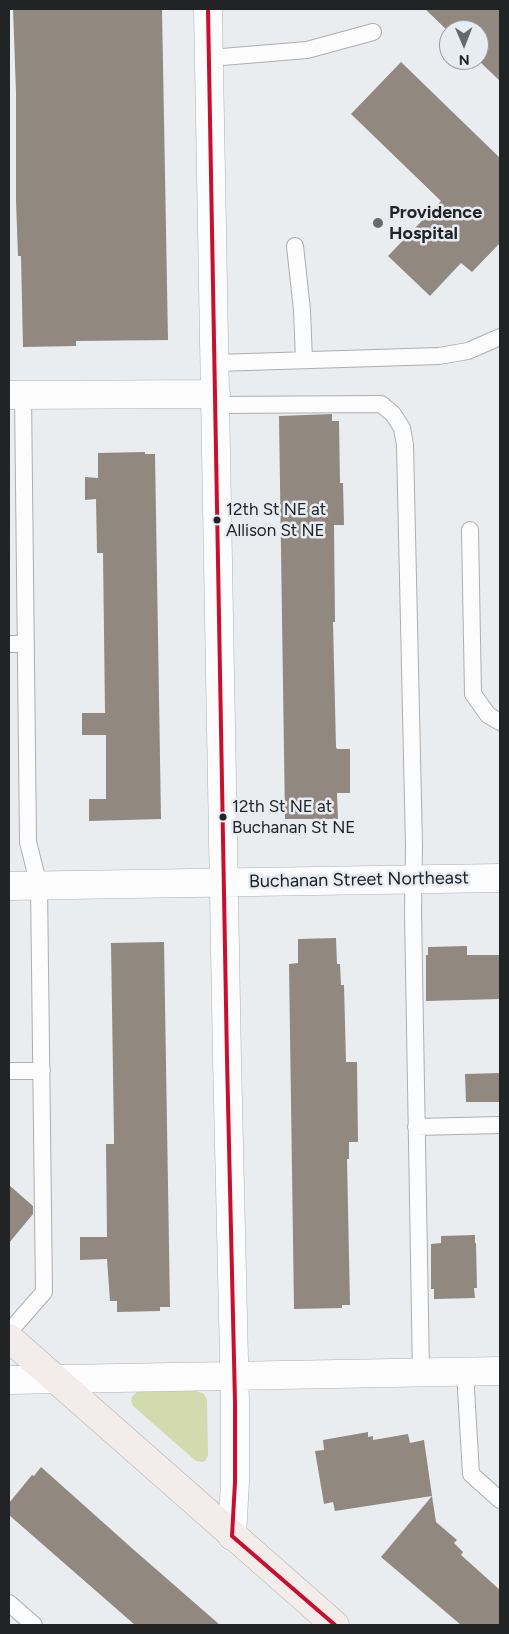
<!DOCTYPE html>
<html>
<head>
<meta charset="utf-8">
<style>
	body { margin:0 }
	#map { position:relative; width:509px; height:1634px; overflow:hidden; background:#eaedf0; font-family:Figtree,sans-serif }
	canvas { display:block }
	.frame { position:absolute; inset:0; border:10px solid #212325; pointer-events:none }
	.north { position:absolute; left:439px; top:20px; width:50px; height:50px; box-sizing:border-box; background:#e7ecf3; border:1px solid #989ca1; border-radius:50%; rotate:179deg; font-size:14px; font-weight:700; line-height:20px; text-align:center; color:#212325 }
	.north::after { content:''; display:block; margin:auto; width:18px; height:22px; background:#676a6c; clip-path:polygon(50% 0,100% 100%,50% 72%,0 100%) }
</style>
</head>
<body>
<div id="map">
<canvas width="509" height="1634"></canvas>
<div class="frame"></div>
<div class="north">N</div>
</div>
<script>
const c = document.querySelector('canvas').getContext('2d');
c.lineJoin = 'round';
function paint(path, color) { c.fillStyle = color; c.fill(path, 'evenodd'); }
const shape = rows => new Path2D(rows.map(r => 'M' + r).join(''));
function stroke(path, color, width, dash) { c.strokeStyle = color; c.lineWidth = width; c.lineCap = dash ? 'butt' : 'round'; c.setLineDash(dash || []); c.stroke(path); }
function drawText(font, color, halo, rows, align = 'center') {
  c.font = font + ' Figtree,sans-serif'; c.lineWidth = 5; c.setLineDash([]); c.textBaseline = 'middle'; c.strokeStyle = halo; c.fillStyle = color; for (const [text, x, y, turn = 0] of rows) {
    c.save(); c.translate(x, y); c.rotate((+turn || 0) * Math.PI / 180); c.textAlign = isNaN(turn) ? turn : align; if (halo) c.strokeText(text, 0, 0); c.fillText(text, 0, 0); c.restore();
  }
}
const green = shape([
	[196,1391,204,1394,207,1400,208,1456,205,1461,202,1462,196,1461,133,1406,131,1401,132,1397,137,1392]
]);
const building = shape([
	[13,9,162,9,168,340,76,341,76,346,23,347,21,256,18,256,16,201,16,92],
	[425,9,500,9,500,81,478,60,479,30,449,30,449,32],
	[401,62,500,158,500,243,472,272,461,263,430,296,388,256,441,201,351,114],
	[332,414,332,421,339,421,340,483,343,483,344,525,334,525,335,622,333,622,336,747,337,749,350,749,350,793,337,793,338,819,285,819,279,416],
	[145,452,145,454,155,454,161,819,89,821,89,799,106,799,106,735,82,735,82,713,105,713,103,553,97,553,96,499,85,500,85,477,98,478,98,453],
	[336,938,337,964,340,964,341,985,344,985,346,1062,357,1062,358,1142,349,1142,349,1159,347,1159,350,1305,342,1305,342,1308,294,1309,289,964,298,963,298,939],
	[164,942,170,1307,160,1307,160,1311,117,1312,117,1301,110,1301,107,1259,80,1260,80,1237,107,1237,106,1144,114,1144,114,1139,111,943],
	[467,946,467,955,500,955,500,999,426,1001,426,955,428,955,428,947],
	[500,1073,500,1102,466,1102,465,1074],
	[9,1185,33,1206,33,1214,9,1243],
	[475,1235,475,1243,476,1243,477,1288,474,1288,475,1298,434,1299,434,1289,431,1289,431,1244,441,1243,441,1236],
	[368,1432,368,1437,373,1436,373,1440,408,1434,410,1443,424,1440,432,1496,335,1511,333,1502,324,1504,315,1451,324,1450,323,1440],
	[41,1467,134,1550,220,1625,135,1625,9,1515,9,1503,32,1475,34,1476],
	[432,1496,436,1522,457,1540,454,1543,463,1552,461,1555,500,1590,500,1625,461,1625,381,1557]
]);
const service = shape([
	[210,58,307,50,373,32],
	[295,246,302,310,304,360],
	[215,363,439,356,468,351,500,337],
	[216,405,381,404,393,414,402,428,405,445,414,846,413,912,421,1373],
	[470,530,473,694,488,715,500,722],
	[9,644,26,644],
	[9,1071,42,1071],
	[416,1127,500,1125],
	[9,1332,44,1292,39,886,28,842,23,395],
	[465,1372,471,1474,500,1500],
	[9,1603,34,1625]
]);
const minor = shape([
	[208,9,227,1059,235,1402,235,1482,232,1536],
	[9,395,216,394],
	[9,886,500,878],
	[9,1380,500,1371]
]);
const primary = shape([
	[9,1338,335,1625]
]);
const bus1 = shape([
	[208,9,227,1059,235,1402,235,1482,232,1536],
	[232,1536,335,1625]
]);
const markers = [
	[378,223,6,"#676a6c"],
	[217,520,4.5,"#212325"],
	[223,817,4.5,"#212325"]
];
const busNames = [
	["12th St NE at",226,510],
	["Allison St NE",226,531],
	["12th St NE at",232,807],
	["Buchanan St NE",232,828]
];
const poiNames = [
	["Providence",389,213],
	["Hospital",389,234]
];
const streetNames = [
	["Buchanan Street Northeast",359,880,-1]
];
paint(green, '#d3daae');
paint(building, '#91887f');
stroke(service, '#acaeb0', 18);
stroke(minor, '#acaeb0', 29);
stroke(primary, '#bab0af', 29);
stroke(service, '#fcfcfd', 16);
stroke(minor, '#fcfcfd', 28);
stroke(primary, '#f2eceb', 28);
stroke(bus1, '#c8102e', 4);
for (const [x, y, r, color] of markers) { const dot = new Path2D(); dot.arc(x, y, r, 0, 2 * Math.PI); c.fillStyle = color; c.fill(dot); stroke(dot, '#e7ecf3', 2); }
drawText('17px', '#212325', '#e7ecf3', busNames, 'left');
drawText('bold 18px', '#212325', '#e7ecf3', poiNames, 'left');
drawText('18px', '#212325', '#e7ecf3', streetNames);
</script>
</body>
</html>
